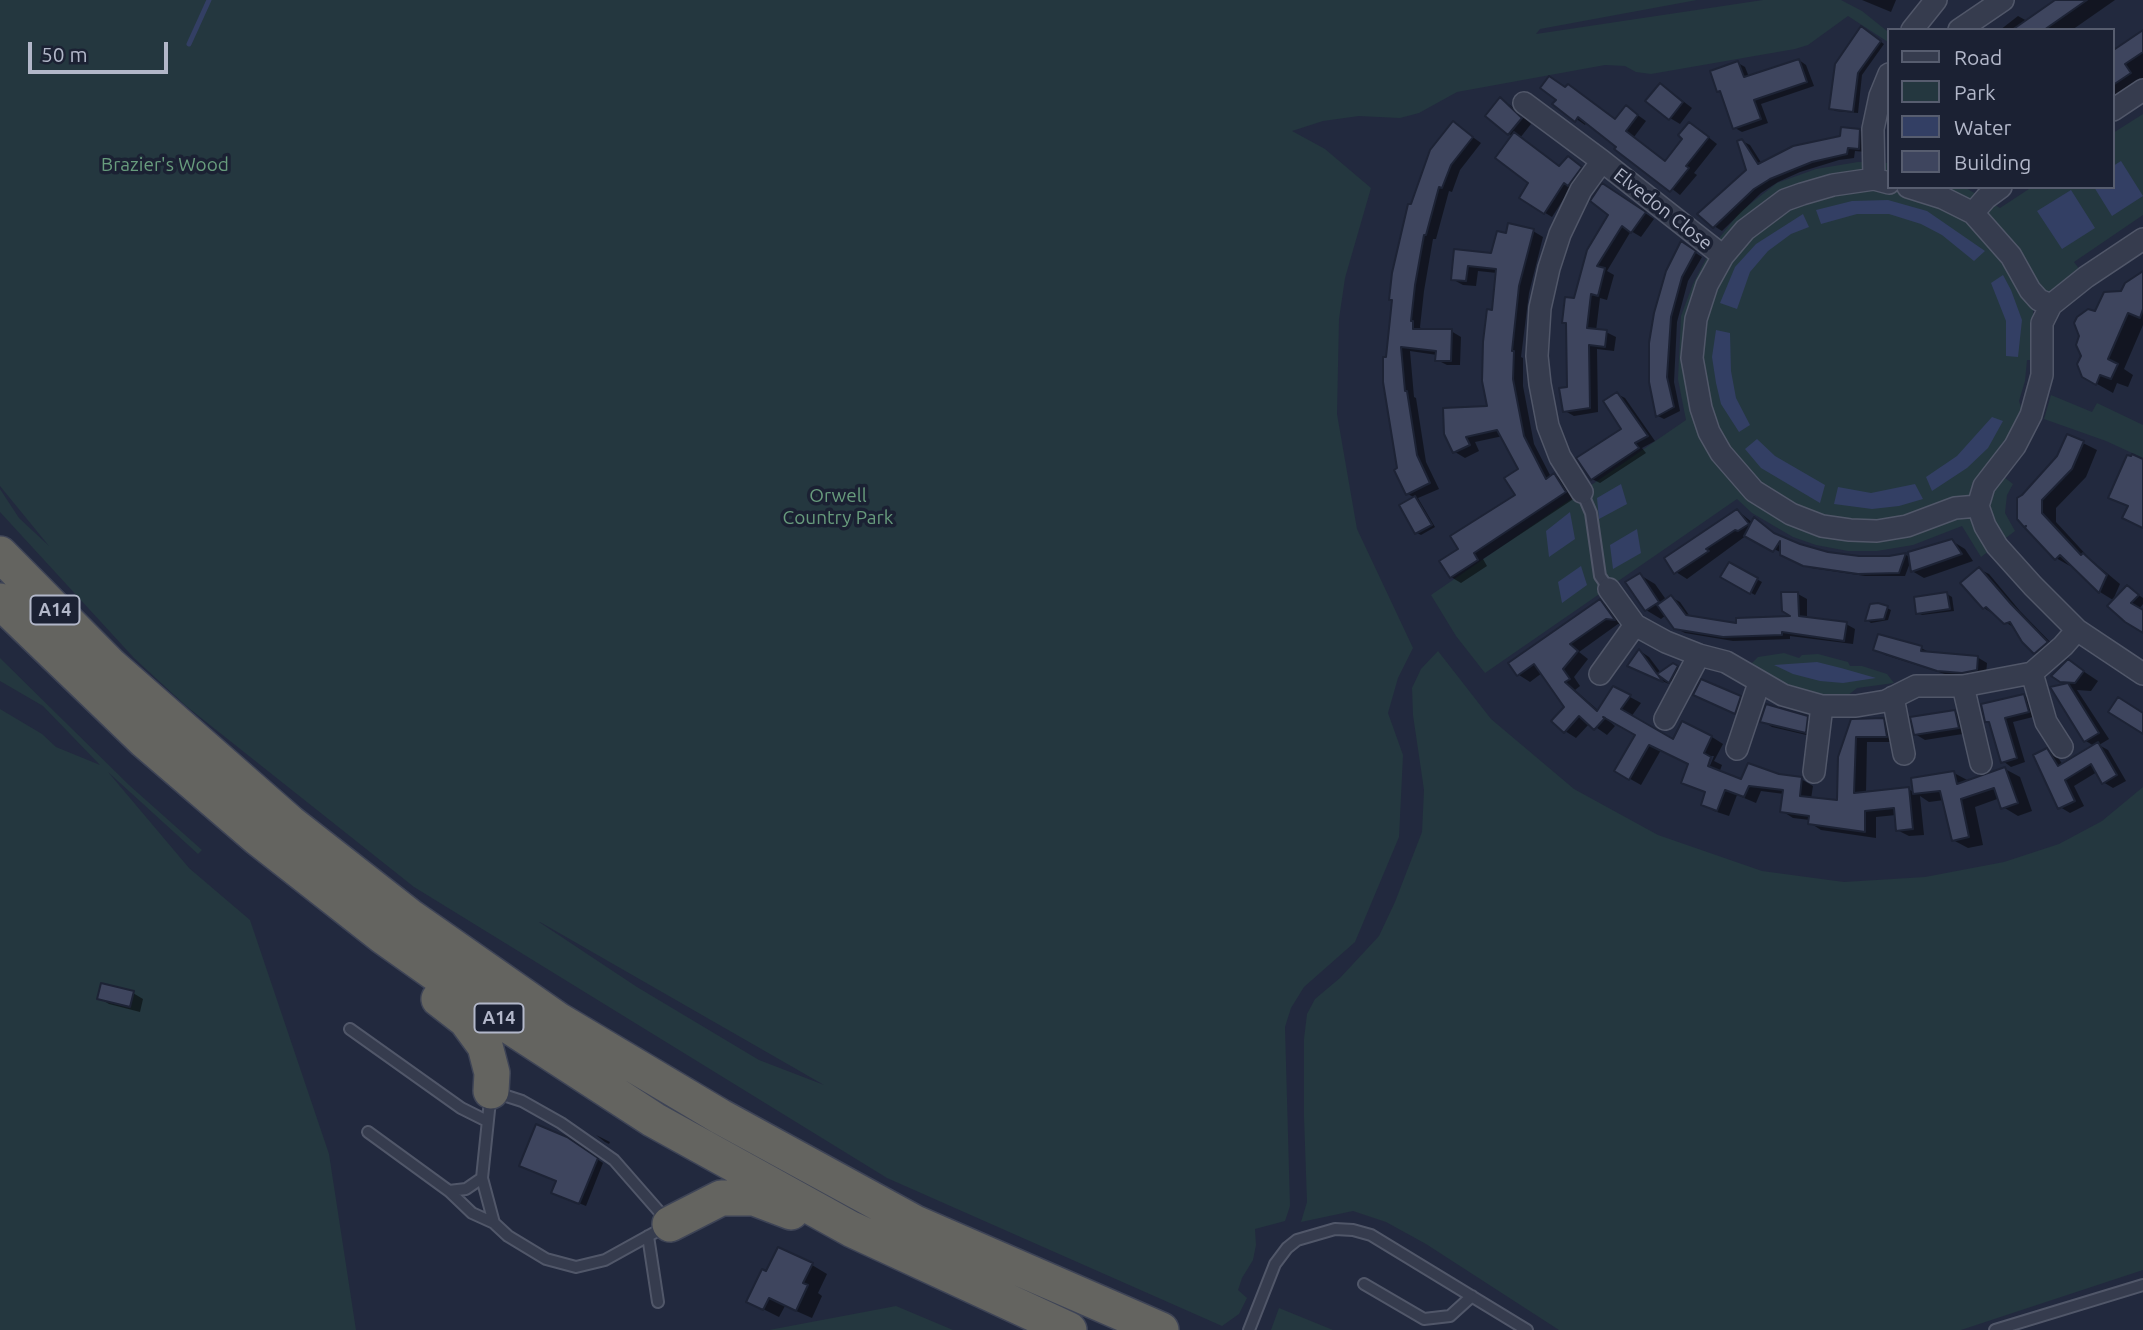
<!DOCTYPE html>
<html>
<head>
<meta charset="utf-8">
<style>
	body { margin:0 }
	#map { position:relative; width:2143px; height:1330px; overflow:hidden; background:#22293e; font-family:Ubuntu,sans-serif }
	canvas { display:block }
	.legend { position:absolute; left:1887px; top:28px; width:228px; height:161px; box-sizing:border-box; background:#1b2133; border:2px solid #575d6f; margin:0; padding:9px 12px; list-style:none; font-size:21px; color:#b2b7c9 }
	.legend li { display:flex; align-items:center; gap:14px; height:35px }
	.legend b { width:35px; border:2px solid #575d6f }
	.scale { position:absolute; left:28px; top:42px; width:140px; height:32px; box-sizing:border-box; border:4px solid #b2b7c9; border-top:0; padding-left:9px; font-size:21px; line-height:24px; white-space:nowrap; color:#b2b7c9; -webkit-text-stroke:5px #1b2133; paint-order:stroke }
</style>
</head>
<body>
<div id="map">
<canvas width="2143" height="1330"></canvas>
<ul class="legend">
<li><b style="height:9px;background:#363c4e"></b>Road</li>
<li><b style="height:19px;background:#24373f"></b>Park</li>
<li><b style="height:19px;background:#333f64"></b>Water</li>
<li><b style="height:19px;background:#3e455e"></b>Building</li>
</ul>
<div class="scale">50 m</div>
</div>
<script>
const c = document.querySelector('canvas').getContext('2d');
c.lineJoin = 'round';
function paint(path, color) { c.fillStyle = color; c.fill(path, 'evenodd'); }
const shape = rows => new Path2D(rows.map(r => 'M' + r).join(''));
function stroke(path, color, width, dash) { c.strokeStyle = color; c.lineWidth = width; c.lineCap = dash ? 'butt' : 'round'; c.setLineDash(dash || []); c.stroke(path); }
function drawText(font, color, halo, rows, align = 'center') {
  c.font = font + ' Ubuntu,sans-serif'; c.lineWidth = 7; c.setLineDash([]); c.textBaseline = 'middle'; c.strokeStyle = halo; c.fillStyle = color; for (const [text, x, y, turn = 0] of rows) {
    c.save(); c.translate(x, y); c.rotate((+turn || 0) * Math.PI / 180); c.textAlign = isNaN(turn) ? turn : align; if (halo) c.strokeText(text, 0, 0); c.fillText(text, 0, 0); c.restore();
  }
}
const green = shape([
	[0,0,1697,0,1540,29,1536,34,1763,0,1841,0,1862,11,1887,31,1888,42,1848,16,1808,45,1795,49,1651,74,1636,72,1625,66,1605,65,1457,92,1419,113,1400,118,1359,116,1323,121,1292,131,1325,149,1371,188,1345,278,1339,319,1337,414,1357,529,1413,648,1398,678,1388,713,1403,755,1399,837,1355,942,1304,987,1291,1008,1285,1027,1290,1206,1285,1221,1255,1229,1256,1245,1253,1260,1242,1278,1238,1290,1247,1298,1239,1314,1222,1326,887,1178,414,887,186,706,134,658,0,512,0,489,19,518,49,546,0,486],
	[539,922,540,922,824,1085,759,1060,637,987],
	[2143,114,2143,215,2074,262,2080,270,2060,283,2033,311,2034,360,2027,360,2025,381,2019,401,2022,410,2006,447,1990,466,2013,484,2007,495,2005,513,2015,531,1981,557,1962,526,1913,545,1877,551,1848,551,1816,545,1793,537,1752,513,1737,499,1485,673,1456,636,1431,595,1686,420,1678,379,1681,316,1693,284,1712,247,1740,212,1777,183,1816,169,1858,162,1889,163,1889,187,1964,187,2000,208,2032,187,2113,187,2113,133],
	[2051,395,2092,412,2097,403,2143,425,2143,458,2106,441,2044,419],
	[1438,651,1491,719,1574,789,1658,835,1762,871,1844,882,1925,877,2004,862,2059,844,2102,821,2143,787,2143,1270,1961,1330,1559,1330,1426,1244,1386,1222,1353,1211,1301,1222,1307,1202,1304,1117,1304,1039,1307,1014,1315,999,1340,978,1379,936,1395,902,1422,832,1424,790,1413,715,1412,688,1421,669],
	[1784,653,1799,658,1802,655,1818,654,1848,662,1850,666,1862,666,1887,674,1894,683,1857,688,1847,696,1821,695,1789,687,1750,665,1758,657],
	[0,658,129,785,202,850,198,854,108,772,189,868,250,920,329,1154,356,1330,0,1330,0,709,42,734,56,747,100,765,43,706,0,681],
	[896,1306,953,1330,769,1330],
	[1279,1308,1333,1330,1271,1330]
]);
const water = shape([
	[2121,161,2143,196,2112,216,2094,187,2113,187,2113,166],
	[2071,190,2095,228,2062,249,2037,211],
	[1888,200,1927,211,1985,251,1974,261,1942,235,1921,224,1889,214,1857,214,1821,224,1816,210,1852,201],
	[1803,214,1809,227,1791,234,1768,251,1750,272,1737,309,1720,303,1735,267,1756,244],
	[2003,275,2011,290,2022,320,2018,357,2006,356,2006,321,1991,283],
	[1716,330,1730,333,1731,371,1736,398,1750,425,1739,432,1721,404,1716,383,1712,357],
	[1992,417,2003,421,1988,448,1967,468,1932,491,1926,477,1957,456],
	[1757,439,1775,456,1825,485,1820,503,1761,468,1745,449],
	[1621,484,1627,504,1599,519,1597,498],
	[1915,484,1923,499,1899,506,1872,509,1834,504,1838,487,1871,493],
	[1570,512,1575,539,1549,557,1546,531],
	[1637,529,1641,553,1613,569,1610,545],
	[1581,566,1587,585,1562,603,1558,582],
	[1817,662,1841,668,1876,678,1843,683,1820,681,1793,674,1774,665]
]);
const shadow = shape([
	[1862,0,1896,0,1891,12],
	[2057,0,2115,0,2072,30,2000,30,2018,16,2027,21],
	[1865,31,1884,44,1862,75,1858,113,1835,111,1831,108],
	[2143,32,2143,90,2125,102,2113,97,2113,52],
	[1799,60,1806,65,1814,86,1761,104,1768,123,1742,132,1735,128,1723,94,1719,91,1738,63,1745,67,1749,77],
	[1670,91,1692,108,1680,124,1670,118],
	[1500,100,1510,105,1531,124,1520,138,1560,168,1576,162,1588,172,1572,186,1552,217,1521,198,1531,183,1513,136,1509,134],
	[1555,104,1616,120,1635,113,1646,121,1634,137,1666,162,1685,138,1698,129,1717,144,1694,173,1697,175,1680,195,1587,122,1585,125],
	[1453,123,1481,143,1460,170,1452,192,1449,191,1436,239,1433,239,1424,291,1420,327,1422,331,1451,331,1461,337,1460,365,1447,365,1437,360,1437,355,1410,351,1414,397,1416,398,1426,462,1439,489,1418,498,1435,527,1421,535,1417,533,1415,498,1408,494,1399,469,1387,359,1412,207],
	[1859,130,1867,135,1866,152,1855,151,1854,158,1839,160,1800,172,1778,182,1761,193,1722,231,1714,226,1749,171,1742,141,1750,145,1762,164],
	[1612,190,1654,219,1641,237,1631,231,1607,271,1614,275,1607,300,1600,298,1596,331,1606,332,1616,337,1614,351,1597,349,1598,412,1574,416,1565,411,1568,389,1568,324,1564,322,1576,300,1610,215],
	[1533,231,1543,237,1529,293,1521,357,1523,358,1523,386,1534,444,1551,477,1555,475,1565,481,1575,498,1483,559,1487,566,1461,583,1451,577,1460,549,1517,495,1520,470,1503,436,1475,442,1479,451,1465,458,1455,452,1446,434,1489,407,1497,273,1478,271,1476,286,1463,285,1452,279,1455,251,1493,255,1507,235],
	[1682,244,1702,257,1688,281,1677,322,1674,382,1680,411,1664,419,1658,416,1651,382],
	[2143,273,2143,325,2124,369,2133,375,2128,387,2117,383,2113,393,2083,376,2096,313],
	[1617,394,1625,398,1655,441,1642,448,1646,453,1600,483,1592,479,1623,429],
	[2083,443,2097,450,2086,477,2056,508,2056,522,2090,559,2120,584,2113,600,2100,592,2072,565,2070,566,2056,558,2019,519],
	[1738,511,1753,523,1777,536,1799,546,1828,553,1859,557,1889,557,1906,555,1910,557,1952,541,1965,549,1973,561,1924,578,1912,571,1911,560,1905,576,1865,576,1811,568,1747,535,1687,579,1676,572],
	[1730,565,1762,582,1755,595,1723,577],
	[1979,569,1989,574,2020,611,2056,648,2045,658,2035,652,2016,629,1984,608],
	[1640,575,1655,584,1667,601,1671,597,1680,602,1691,618,1738,625,1796,618,1798,594,1807,599,1807,619,1846,624,1855,629,1853,644,1790,636,1790,639,1733,641,1685,633,1675,628,1666,615,1661,619,1646,610],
	[2127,587,2143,598,2143,604,2139,609,2143,611,2143,631,2127,621],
	[1947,594,1952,597,1954,611,1922,615,1918,613],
	[1600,601,1612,608,1624,625,1618,624,1579,652,1588,659,1574,677,1580,686,1575,690,1599,711,1630,697,1641,703,1631,717,1674,741,1683,723,1712,737,1723,744,1714,761,1722,765,1719,773,1742,782,1778,775,1801,779,1813,786,1811,799,1839,802,1852,721,1883,720,1895,727,1898,742,1867,742,1866,793,1908,789,1914,792,1954,773,1969,781,2005,769,2020,777,2032,811,2018,816,2003,807,2000,798,1975,807,1983,845,1968,848,1953,840,1944,800,1929,802,1920,796,1924,835,1909,836,1897,830,1896,815,1876,817,1876,838,1821,830,1810,823,1810,820,1793,818,1782,811,1784,794,1761,791,1756,803,1737,795,1729,816,1714,811,1703,804,1707,793,1683,782,1690,764,1661,750,1641,785,1616,771,1637,734,1608,720,1615,726,1607,735,1590,723,1576,738,1565,731,1566,707,1542,673,1530,682,1519,675,1510,663],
	[1710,756,1714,756,1706,775,1703,774],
	[1887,608,1891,610,1888,620,1871,623,1867,620],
	[1921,648,1931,653,1977,657,1987,663,1986,675,1973,678,1948,675,1885,655,1875,649],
	[1640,651,1649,657,1661,673,1673,665,1687,673,1680,687,1665,678,1669,684,1639,671],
	[2068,661,2098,681,2091,691,2077,690,2109,739,2099,745,2108,750,2126,781,2113,788,2103,782,2097,772,2074,786,2084,806,2070,813,2060,807,2047,750,2057,756,2063,765,2094,746,2086,741,2068,685,2053,676],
	[2024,695,2033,701,2037,716,2013,722,2025,762,2011,767,2003,761,1991,724,1987,721],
	[1740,698,1750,703,1745,718,1705,700],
	[1955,712,1965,718,1969,733,1925,740,1915,734],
	[1807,717,1817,723,1815,737,1772,727,1762,721],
	[133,993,143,999,140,1012,109,1004,99,998],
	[596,1135,610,1142,609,1144,605,1142],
	[573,1143,603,1163,586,1206,559,1195],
	[812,1265,827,1274,818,1293,822,1296,812,1318,785,1306,779,1317,749,1302]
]);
const stream = shape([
	[189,44,209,0]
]);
const building = shape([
	[2055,0,2087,0,2044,30,2012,30,2055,0],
	[1861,26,1881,41,1858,73,1853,112,1829,109,1835,64,1861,26],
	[2143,30,2143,52,2125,64,2131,73,2113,85,2113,46,2115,49,2143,30],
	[1799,59,1807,82,1754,100,1761,119,1733,129,1720,91,1717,92,1710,71,1738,61,1744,77,1799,59],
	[1549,76,1565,87,1568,84,1615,119,1626,105,1638,115,1626,131,1665,161,1682,139,1678,135,1689,122,1709,137,1686,166,1689,168,1670,192,1614,149,1616,147,1578,117,1575,122,1552,104,1556,100,1540,88,1549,76],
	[1660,83,1683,102,1669,120,1645,101,1660,83],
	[1500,97,1522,118,1508,135,1485,116,1500,97],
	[1453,121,1473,137,1451,165,1442,188,1439,187,1426,235,1424,235,1415,285,1411,321,1413,321,1413,329,1452,329,1451,361,1435,361,1436,351,1401,347,1405,391,1407,391,1417,455,1430,483,1406,495,1394,470,1397,468,1383,382,1383,357,1386,357,1392,300,1389,300,1392,273,1408,204,1411,204,1430,150,1453,121],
	[1841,127,1860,129,1859,149,1848,148,1847,154,1812,162,1770,179,1754,189,1713,228,1697,214,1746,170,1737,141,1742,139,1758,164,1793,146,1840,136,1841,127],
	[1514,132,1559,166,1568,156,1582,167,1568,186,1564,183,1544,214,1519,198,1528,183,1495,158,1514,132],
	[1602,183,1646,212,1631,233,1622,226,1597,266,1605,268,1598,296,1591,294,1587,328,1607,330,1605,347,1589,345,1590,408,1563,412,1559,388,1567,387,1566,323,1562,323,1565,297,1574,298,1587,250,1608,215,1590,201,1602,183],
	[1508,223,1534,229,1519,286,1512,351,1514,351,1513,379,1524,436,1546,479,1554,473,1566,492,1474,553,1478,560,1450,578,1439,561,1458,549,1450,536,1515,495,1504,478,1518,469,1497,430,1466,437,1470,445,1453,453,1444,434,1443,408,1487,406,1482,381,1483,342,1487,309,1492,310,1496,269,1468,266,1466,281,1451,280,1454,249,1491,253,1497,231,1506,233,1508,223],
	[1681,241,1696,251,1682,277,1671,317,1667,377,1674,407,1656,417,1649,382,1649,343,1654,313,1666,271,1681,241],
	[2143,271,2143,309,2140,318,2128,313,2108,359,2118,364,2111,379,2100,375,2096,385,2082,377,2077,364,2081,356,2076,345,2079,336,2074,323,2077,317,2088,309,2095,311,2104,292,2121,291,2125,283,2143,271],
	[1617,392,1648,436,1635,443,1639,448,1591,480,1576,458,1621,429,1603,401,1617,392],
	[2067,434,2084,441,2072,469,2042,500,2042,513,2081,555,2083,553,2107,575,2099,593,2060,555,2055,560,2025,528,2026,526,2024,527,2017,519,2017,498,2022,495,2057,456,2067,434],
	[2132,454,2143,459,2143,528,2122,518,2128,506,2108,498,2127,455,2131,456,2132,454],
	[1415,496,1432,525,1415,534,1399,505,1415,496],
	[1737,509,1749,524,1738,531,1735,530,1706,549,1709,551,1674,574,1664,558,1737,509],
	[1754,517,1774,533,1800,544,1828,552,1859,556,1889,556,1906,553,1899,573,1858,574,1803,566,1780,555,1780,541,1773,552,1744,536,1754,517],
	[1952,539,1962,554,1911,572,1908,552,1952,539],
	[1729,562,1758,578,1750,594,1720,577,1729,562],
	[1979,567,2011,604,2048,642,2034,654,2022,642,2010,622,2004,624,1986,607,1983,609,1960,583,1979,567],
	[1640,573,1659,602,1645,611,1625,582,1640,573],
	[2127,585,2139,595,2131,603,2143,610,2143,633,2125,622,2107,606,2127,585],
	[1781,592,1798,592,1799,616,1847,622,1844,641,1782,632,1782,635,1723,637,1674,629,1657,605,1671,595,1686,615,1736,623,1736,618,1790,616,1782,611,1781,592],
	[1947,592,1950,609,1916,614,1914,597,1947,592],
	[1600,599,1615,620,1606,619,1570,644,1578,651,1563,669,1570,679,1565,682,1597,711,1613,686,1631,695,1621,709,1673,739,1682,721,1712,736,1704,753,1711,757,1708,766,1741,779,1748,763,1779,774,1802,777,1800,796,1837,800,1838,757,1851,719,1884,718,1887,737,1856,737,1854,793,1909,787,1913,829,1896,831,1894,808,1865,811,1865,832,1808,824,1809,816,1780,812,1783,790,1749,786,1744,797,1725,790,1717,811,1701,805,1705,792,1681,783,1688,764,1649,745,1629,780,1614,771,1635,735,1603,717,1605,718,1594,730,1579,716,1564,733,1551,721,1564,707,1534,664,1517,676,1508,663,1600,599],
	[1878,603,1888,606,1884,619,1865,621,1870,604,1878,603],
	[1878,634,1922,646,1921,651,1978,656,1977,670,1962,673,1937,671,1873,650,1878,634],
	[1639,649,1657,674,1673,663,1678,666,1669,683,1658,675,1663,682,1627,666,1639,649],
	[2068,659,2084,671,2075,683,2060,682,2051,676,2068,659],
	[1701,679,1741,696,1735,714,1693,695,1701,679],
	[2068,683,2099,733,2084,742,2050,687,2068,683],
	[2024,694,2029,712,2005,718,2017,758,2001,763,1989,722,1985,722,1981,704,2024,694],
	[2118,697,2143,713,2143,734,2108,712,2118,697],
	[1766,704,1808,716,1806,733,1760,722,1766,704],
	[1955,710,1959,728,1914,735,1910,717,1955,710],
	[2098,742,2117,775,2102,784,2091,764,2065,780,2075,801,2058,809,2033,755,2047,748,2058,766,2098,742],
	[2005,767,2018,803,2001,809,1994,788,1961,799,1969,837,1952,841,1940,791,1913,794,1911,778,1954,771,1957,784,2005,767],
	[101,983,134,991,130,1007,97,999,101,983],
	[536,1124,567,1137,598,1158,579,1204,551,1193,556,1181,519,1166,536,1124],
	[778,1247,813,1263,803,1283,808,1285,796,1311,769,1298,763,1310,746,1302,762,1269,766,1271,778,1247]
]);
const service = shape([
	[1582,492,1591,513,1600,576,1609,589],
	[350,1029,461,1108,487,1121],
	[491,1091,522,1101,561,1123,614,1160,670,1224,605,1260,576,1267,546,1259,508,1236,494,1223,482,1178,491,1091],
	[368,1132,449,1191,472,1213,494,1223],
	[449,1191,466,1189,482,1178],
	[648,1236,658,1302],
	[1364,1284,1424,1319,1450,1316,1472,1296],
	[1249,1330,1275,1264,1287,1248,1297,1240,1335,1229,1353,1230,1371,1235,1527,1330],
	[1995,1330,2143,1285]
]);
const minor = shape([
	[1912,30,1936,0],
	[1959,30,2003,0],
	[1524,103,1602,161],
	[2113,110,2143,90],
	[1874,179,1873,129,1880,96,1889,74],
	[1889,183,1874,179,1833,185,1802,194,1785,200,1745,230,1723,256,1707,285,1696,319,1692,358,1701,408,1709,432,1721,453,1754,491,1791,514,1822,526,1850,530,1877,531,1907,526,1955,508,1978,506],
	[1908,187,1943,198,1973,213,2011,256,2030,290,2039,300,2051,305],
	[1973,213,1986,198,2001,187],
	[1582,492,1560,457,1548,426,1540,384,1537,356,1540,308,1549,268,1560,234,1581,190,1602,161,1723,256],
	[1978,506,1984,486,2015,446,2031,415,2042,375,2042,323,2051,305,2086,277,2143,239],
	[1978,506,1985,526,1997,546,2033,586,2077,630,2143,674],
	[1609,589,1635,625,1666,642,1699,655,1726,662,1783,695,1822,706,1856,706,1886,701,1916,686,1963,686,2032,673,2063,646,2077,630],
	[2032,673,2046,722,2062,747],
	[1600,674,1635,625],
	[1963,686,1981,763],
	[1893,697,1904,754],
	[1665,719,1699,655],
	[1737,749,1759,683],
	[1814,772,1822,706]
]);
const trunk = shape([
	[0,554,111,666,290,823,409,916,558,1020,721,1117,915,1223,1161,1330],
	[0,601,144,740,258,838,384,937,511,1027,654,1120,851,1229,1069,1330],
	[439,999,466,1020,485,1046,492,1073,491,1091],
	[670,1224,721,1198,754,1198,791,1212]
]);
const shields = [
	[55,610,49],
	[499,1018,49]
];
const shieldNames = [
	["A14",55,610],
	["A14",499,1018]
];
const parkNames = [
	["Brazier's Wood",165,165],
	["Orwell",838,496],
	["Country Park",838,518]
];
const streetNames = [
	["Elvedon Close",1663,209,38]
];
paint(green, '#24373f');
paint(water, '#333f64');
paint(shadow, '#0007');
stroke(stream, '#333f64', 5);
paint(building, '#3e455e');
stroke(building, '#1d2335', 2);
stroke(service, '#515769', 14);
stroke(minor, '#515769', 24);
stroke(trunk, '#3e4456', 38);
stroke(service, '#363c4e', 10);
stroke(minor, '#363c4e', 21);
stroke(trunk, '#646460', 35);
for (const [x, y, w] of shields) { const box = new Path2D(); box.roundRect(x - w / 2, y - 14.5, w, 29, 5); c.fillStyle = '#1b2133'; c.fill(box); stroke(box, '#b2b7c9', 2); }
drawText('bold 18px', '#b2b7c9', null, shieldNames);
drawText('19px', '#689c7d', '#1b2133', parkNames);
drawText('19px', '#b2b7c9', '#1b2133', streetNames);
</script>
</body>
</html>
